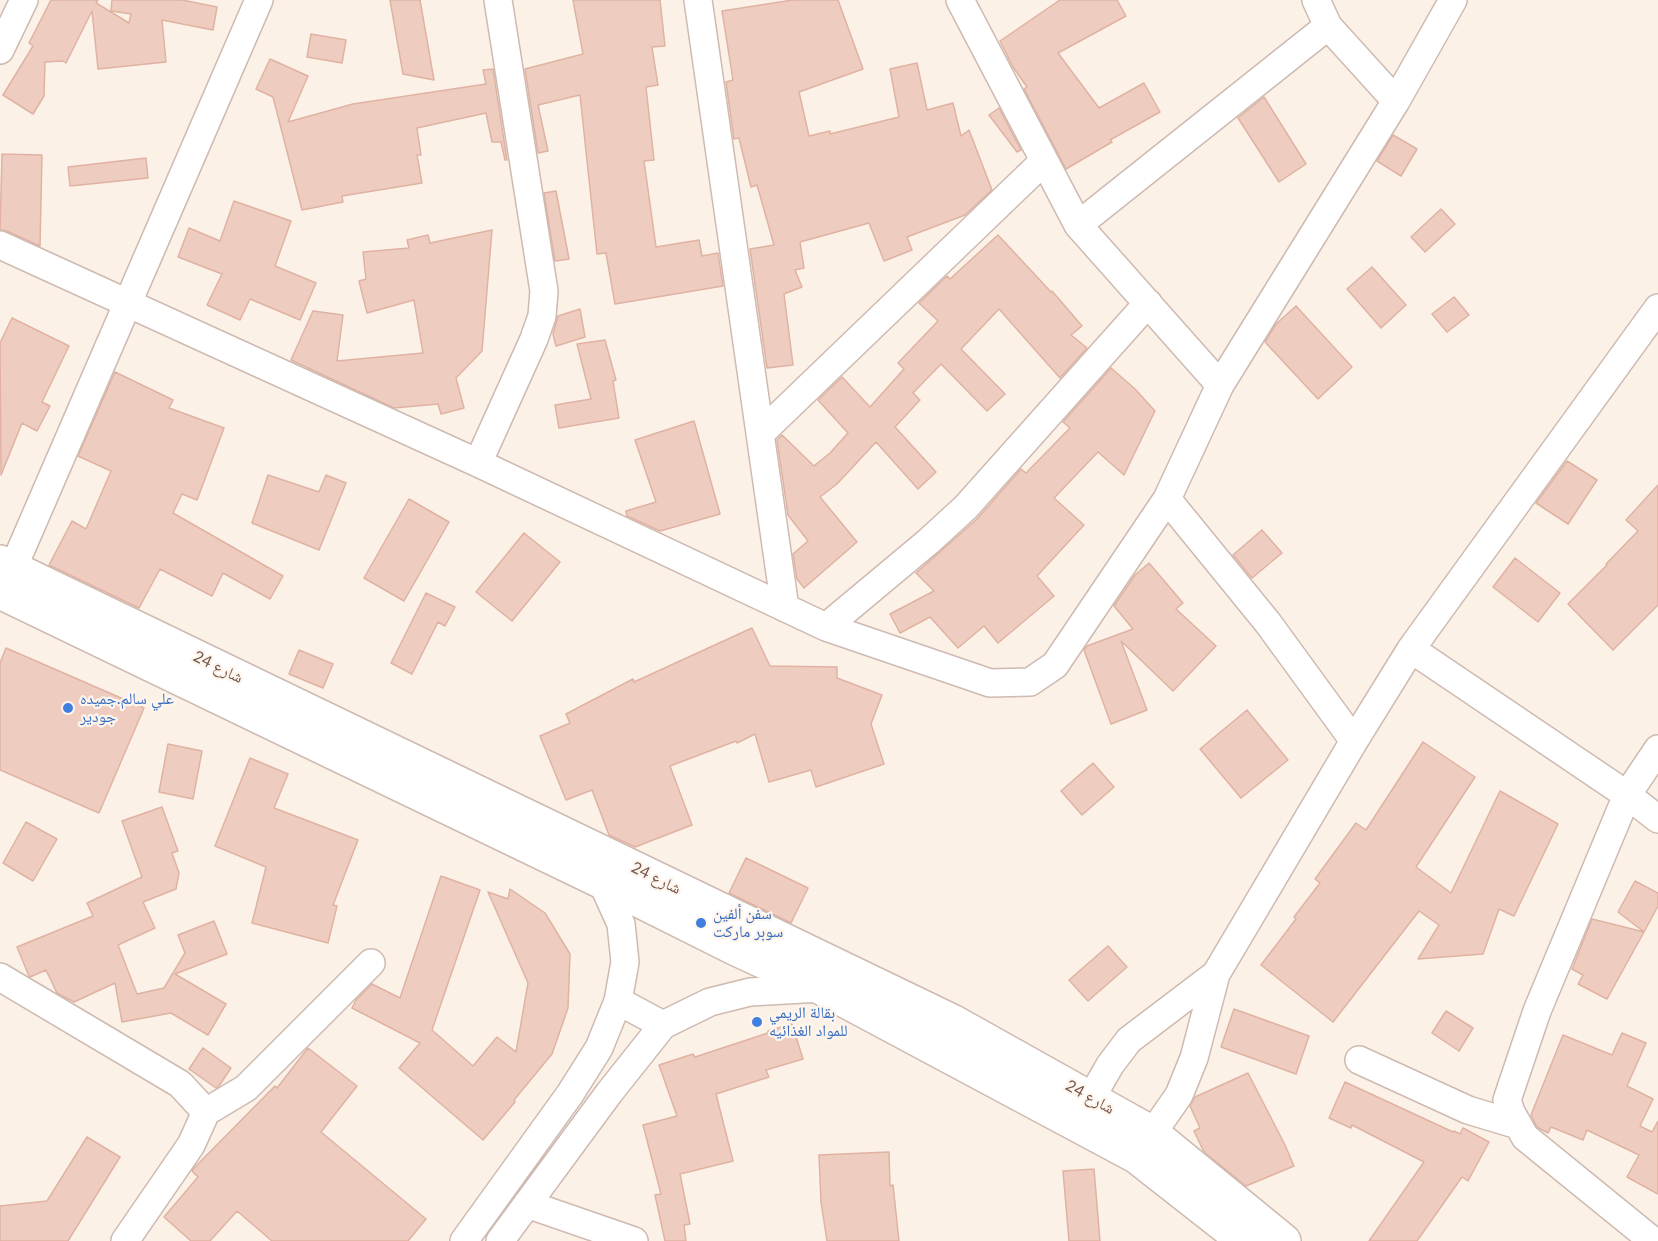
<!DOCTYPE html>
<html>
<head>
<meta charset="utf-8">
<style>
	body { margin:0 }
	canvas { display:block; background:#fbf1e7 }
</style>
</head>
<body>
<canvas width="1658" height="1241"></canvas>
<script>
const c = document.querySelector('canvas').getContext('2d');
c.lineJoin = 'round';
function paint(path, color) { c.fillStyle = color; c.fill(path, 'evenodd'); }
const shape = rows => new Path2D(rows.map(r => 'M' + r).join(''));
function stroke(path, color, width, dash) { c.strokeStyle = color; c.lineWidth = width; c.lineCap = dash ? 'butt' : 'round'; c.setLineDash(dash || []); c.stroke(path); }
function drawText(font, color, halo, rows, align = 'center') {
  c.font = font + ' Lato,"Noto Naskh Arabic",sans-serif'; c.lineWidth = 4.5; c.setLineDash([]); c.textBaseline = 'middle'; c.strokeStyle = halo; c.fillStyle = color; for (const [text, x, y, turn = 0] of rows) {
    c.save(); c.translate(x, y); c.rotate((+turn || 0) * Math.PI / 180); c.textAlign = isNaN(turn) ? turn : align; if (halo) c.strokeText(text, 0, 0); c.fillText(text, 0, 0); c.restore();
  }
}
const building = shape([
	[51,0,98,0,96,3,129,23,131,14,111,11,112,0,182,0,217,7,213,30,162,20,166,62,98,69,92,11,66,63,63,61,45,62,44,96,33,114,3,95,33,46,29,43,51,0],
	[390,0,420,0,434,80,403,74,390,0],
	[573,0,660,0,665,46,652,47,658,85,646,87,654,160,644,161,656,247,699,240,702,256,718,253,723,286,615,304,606,253,597,254,580,95,538,105,548,151,538,153,525,69,583,54,573,0],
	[793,0,838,0,863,69,799,92,809,136,830,131,830,134,899,117,890,69,917,63,927,110,953,103,961,136,969,130,992,190,965,215,907,237,912,250,884,261,869,223,800,242,804,268,795,270,802,287,784,294,793,365,767,368,750,249,774,245,757,185,751,187,739,138,734,139,726,82,733,80,722,11,793,0],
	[1060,0,1117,0,1126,16,1058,53,1099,108,1144,83,1160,112,1110,140,1112,142,1066,169,1024,89,1027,87,1013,67,1000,41,1060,0],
	[311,34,346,40,342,63,307,57,311,34],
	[270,59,308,76,288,122,353,104,486,84,483,70,493,69,507,160,505,160,501,142,492,142,486,113,417,128,421,155,417,155,422,183,342,196,343,202,302,210,273,97,256,89,270,59],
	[1264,97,1306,164,1279,182,1238,118,1264,97],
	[999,108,1021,150,1017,152,989,115,999,108],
	[1393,135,1417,149,1401,176,1377,161,1393,135],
	[2,154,42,155,40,246,7,231,0,230,2,154],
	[146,158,148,178,70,186,68,167,146,158],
	[556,191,569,259,555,261,544,193,556,191],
	[234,201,291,221,275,266,316,283,300,320,250,299,240,320,207,305,222,274,178,257,189,228,220,241,234,201],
	[1441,209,1455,224,1425,252,1411,237,1441,209],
	[492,230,482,351,456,378,464,408,441,414,438,404,394,408,291,360,313,311,343,315,337,361,423,353,414,300,367,313,359,281,366,279,363,252,409,248,407,240,428,235,430,243,492,230],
	[998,235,1051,292,1052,291,1082,326,1071,335,1087,348,1060,378,999,309,961,349,1005,394,987,411,941,364,913,393,920,400,895,427,936,472,918,489,876,442,837,484,820,497,857,542,804,588,797,579,793,554,808,541,788,515,777,440,782,435,814,466,830,453,848,433,818,400,842,377,870,407,904,369,898,363,938,321,919,303,947,276,950,279,998,235],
	[1372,267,1406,305,1381,328,1347,289,1372,267],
	[1454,297,1469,315,1447,332,1432,314,1454,297],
	[1296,306,1352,367,1318,399,1265,342,1276,324,1296,306],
	[580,309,585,337,556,346,553,334,558,316,580,309],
	[12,318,69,346,42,402,50,406,37,431,22,423,1,475,0,343,12,318],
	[605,340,616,380,613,381,619,418,559,428,555,405,591,399,577,344,605,340],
	[1111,368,1135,389,1155,411,1124,475,1098,452,1054,498,1084,525,1037,576,1054,596,998,643,984,626,958,648,930,617,900,633,890,614,934,591,916,573,977,519,1021,469,1026,473,1070,428,1063,422,1111,368],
	[115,372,173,400,169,408,224,428,197,500,182,494,173,513,283,576,270,599,223,573,212,596,160,569,139,608,49,565,72,521,86,529,111,471,78,456,115,372],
	[694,421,720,514,660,531,627,516,626,511,656,502,635,440,694,421],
	[1567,461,1597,480,1568,524,1536,503,1567,461],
	[268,475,319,492,326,475,346,483,319,550,252,523,268,475],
	[1658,485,1658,605,1613,650,1568,604,1607,565,1606,564,1638,531,1626,520,1658,485],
	[409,499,449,522,404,601,364,578,409,499],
	[1262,530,1282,553,1252,578,1233,555,1262,530],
	[524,533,560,562,512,621,476,592,524,533],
	[1515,558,1560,593,1538,622,1493,587,1515,558],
	[1149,563,1183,603,1176,609,1216,646,1173,691,1121,641,1147,710,1111,724,1084,650,1087,646,1133,629,1114,606,1135,575,1149,563],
	[426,593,455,607,445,626,438,622,412,674,391,663,426,593],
	[752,628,770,666,837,667,837,678,882,695,871,724,884,764,816,787,811,770,769,782,755,734,737,743,736,741,670,766,692,825,635,847,609,835,592,790,566,800,540,736,570,723,566,714,633,679,634,682,752,628],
	[6,648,144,708,99,813,0,770,0,663,6,648],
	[299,650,333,664,323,688,289,674,299,650],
	[1247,710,1288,760,1241,798,1200,749,1247,710],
	[1423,742,1475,777,1416,867,1451,893,1500,791,1558,824,1514,916,1499,909,1483,954,1418,959,1439,925,1419,911,1333,1022,1261,965,1296,919,1294,917,1320,883,1315,879,1356,823,1366,830,1423,742],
	[168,744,202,751,193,799,159,792,168,744],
	[250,758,288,774,274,808,358,840,333,905,337,906,328,943,252,923,266,867,215,846,250,758],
	[1093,763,1114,787,1082,815,1061,791,1093,763],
	[162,807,178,851,172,853,179,873,176,889,143,902,155,928,118,945,137,994,164,988,185,953,178,935,214,921,227,954,175,974,226,1004,208,1035,171,1013,122,1022,115,983,74,1002,57,993,46,970,30,977,29,976,17,947,93,916,87,903,142,877,122,821,162,807],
	[26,822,57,839,33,881,3,863,26,822],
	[746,858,808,888,791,923,729,893,746,858],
	[441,876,480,890,432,1030,473,1066,497,1037,516,1052,528,983,488,892,508,899,510,889,545,913,570,954,568,1008,552,1054,514,1100,515,1102,483,1140,399,1068,420,1043,352,1008,356,1000,372,984,400,998,441,876],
	[1635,881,1658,893,1658,906,1644,932,1618,912,1635,881],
	[1592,919,1644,932,1607,999,1578,984,1583,975,1572,969,1592,919],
	[1108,946,1127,967,1088,1001,1069,980,1108,946],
	[1234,1009,1309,1036,1296,1074,1221,1047,1234,1009],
	[1446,1011,1473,1028,1459,1051,1432,1033,1446,1011],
	[792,1024,803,1059,766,1070,769,1077,716,1094,733,1161,680,1174,690,1224,684,1225,686,1241,665,1241,655,1195,661,1194,643,1125,677,1116,659,1065,693,1054,695,1057,768,1033,768,1031,792,1024],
	[1622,1033,1646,1043,1627,1086,1653,1099,1640,1126,1652,1132,1658,1121,1658,1194,1627,1177,1639,1155,1587,1130,1583,1140,1551,1127,1548,1133,1537,1127,1531,1115,1563,1035,1612,1055,1622,1033],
	[203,1048,231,1068,219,1086,216,1088,189,1069,203,1048],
	[308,1048,357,1086,321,1132,426,1219,408,1241,272,1241,237,1211,210,1241,191,1241,164,1217,198,1177,192,1171,194,1168,275,1086,277,1088,308,1048],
	[1248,1073,1285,1145,1294,1166,1246,1186,1204,1152,1194,1131,1200,1128,1190,1106,1195,1097,1248,1073],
	[1345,1082,1453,1132,1454,1131,1460,1134,1463,1128,1489,1142,1468,1181,1462,1177,1417,1241,1369,1241,1424,1162,1352,1125,1351,1128,1329,1118,1345,1082],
	[87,1137,120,1157,68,1241,0,1241,0,1206,47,1201,87,1137],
	[889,1152,890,1186,893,1185,899,1241,827,1241,821,1202,819,1155,889,1152],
	[1094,1169,1100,1241,1069,1241,1063,1171,1094,1169]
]);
const minor = shape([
	[698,0,785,608],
	[960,0,1078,225,1220,385],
	[0,50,24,0],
	[1396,101,1453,0],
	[1078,225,1328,26],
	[0,245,478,463,826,627,990,683,1030,682,1055,665,1167,499,1220,385,1396,101,1328,26,1316,0],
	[761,433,1044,161],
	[478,463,534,339,542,316,544,291,498,0],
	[1167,499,1268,623,1354,741],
	[13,568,259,0],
	[826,627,929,541,966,507,1148,303],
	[1411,649,1627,795,1658,819],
	[0,977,180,1084,206,1112],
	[618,1001,663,1025],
	[1359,1060,1468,1110,1518,1125],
	[1081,1116,1110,1065,1129,1040,1216,974],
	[1140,1151,1179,1095,1194,1058,1216,974,1354,741,1411,649,1658,308],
	[527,1204,634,1241],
	[125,1241,191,1145,206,1112,246,1088,371,963],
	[464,1241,570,1094,599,1048,618,1001,625,962,621,924,602,882],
	[500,1241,609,1093,663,1025,710,1002,750,992,821,988],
	[1653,1241,1525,1137,1511,1112,1507,1100,1537,1011,1627,795,1658,749]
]);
const tertiary = shape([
	[0,562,952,1021,1152,1133,1284,1241],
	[0,592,602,882,736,949,821,988,1137,1157,1244,1241]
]);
const markers = [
	[68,708,6,"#3f7fe0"],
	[701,923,6,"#3f7fe0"],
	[757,1022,6,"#3f7fe0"]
];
const streetNames = [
	["شارع 24",218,667,26],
	["شارع 24",656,878,26],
	["شارع 24",1090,1097,29]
];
const shopNames = [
	["علي سالم.جميده",80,699],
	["جودير",80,717],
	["سفن ألفين",713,914],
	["سوبر ماركت",713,932],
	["بقالة الريمي",769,1013],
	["للمواد الغذائيه",769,1031]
];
paint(building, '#eecdc0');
stroke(building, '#e0b2a2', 1.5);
stroke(minor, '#cebab1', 30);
stroke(tertiary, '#cebab1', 36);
stroke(minor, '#fff', 27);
stroke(tertiary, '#fff', 33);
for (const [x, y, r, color] of markers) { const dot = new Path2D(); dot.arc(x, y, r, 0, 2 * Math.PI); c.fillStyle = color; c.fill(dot); stroke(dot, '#fef5ed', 2); }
drawText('16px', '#73564d', '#fef5ed', streetNames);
drawText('16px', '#366cbe', '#fef5ed', shopNames, 'left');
</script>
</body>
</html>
